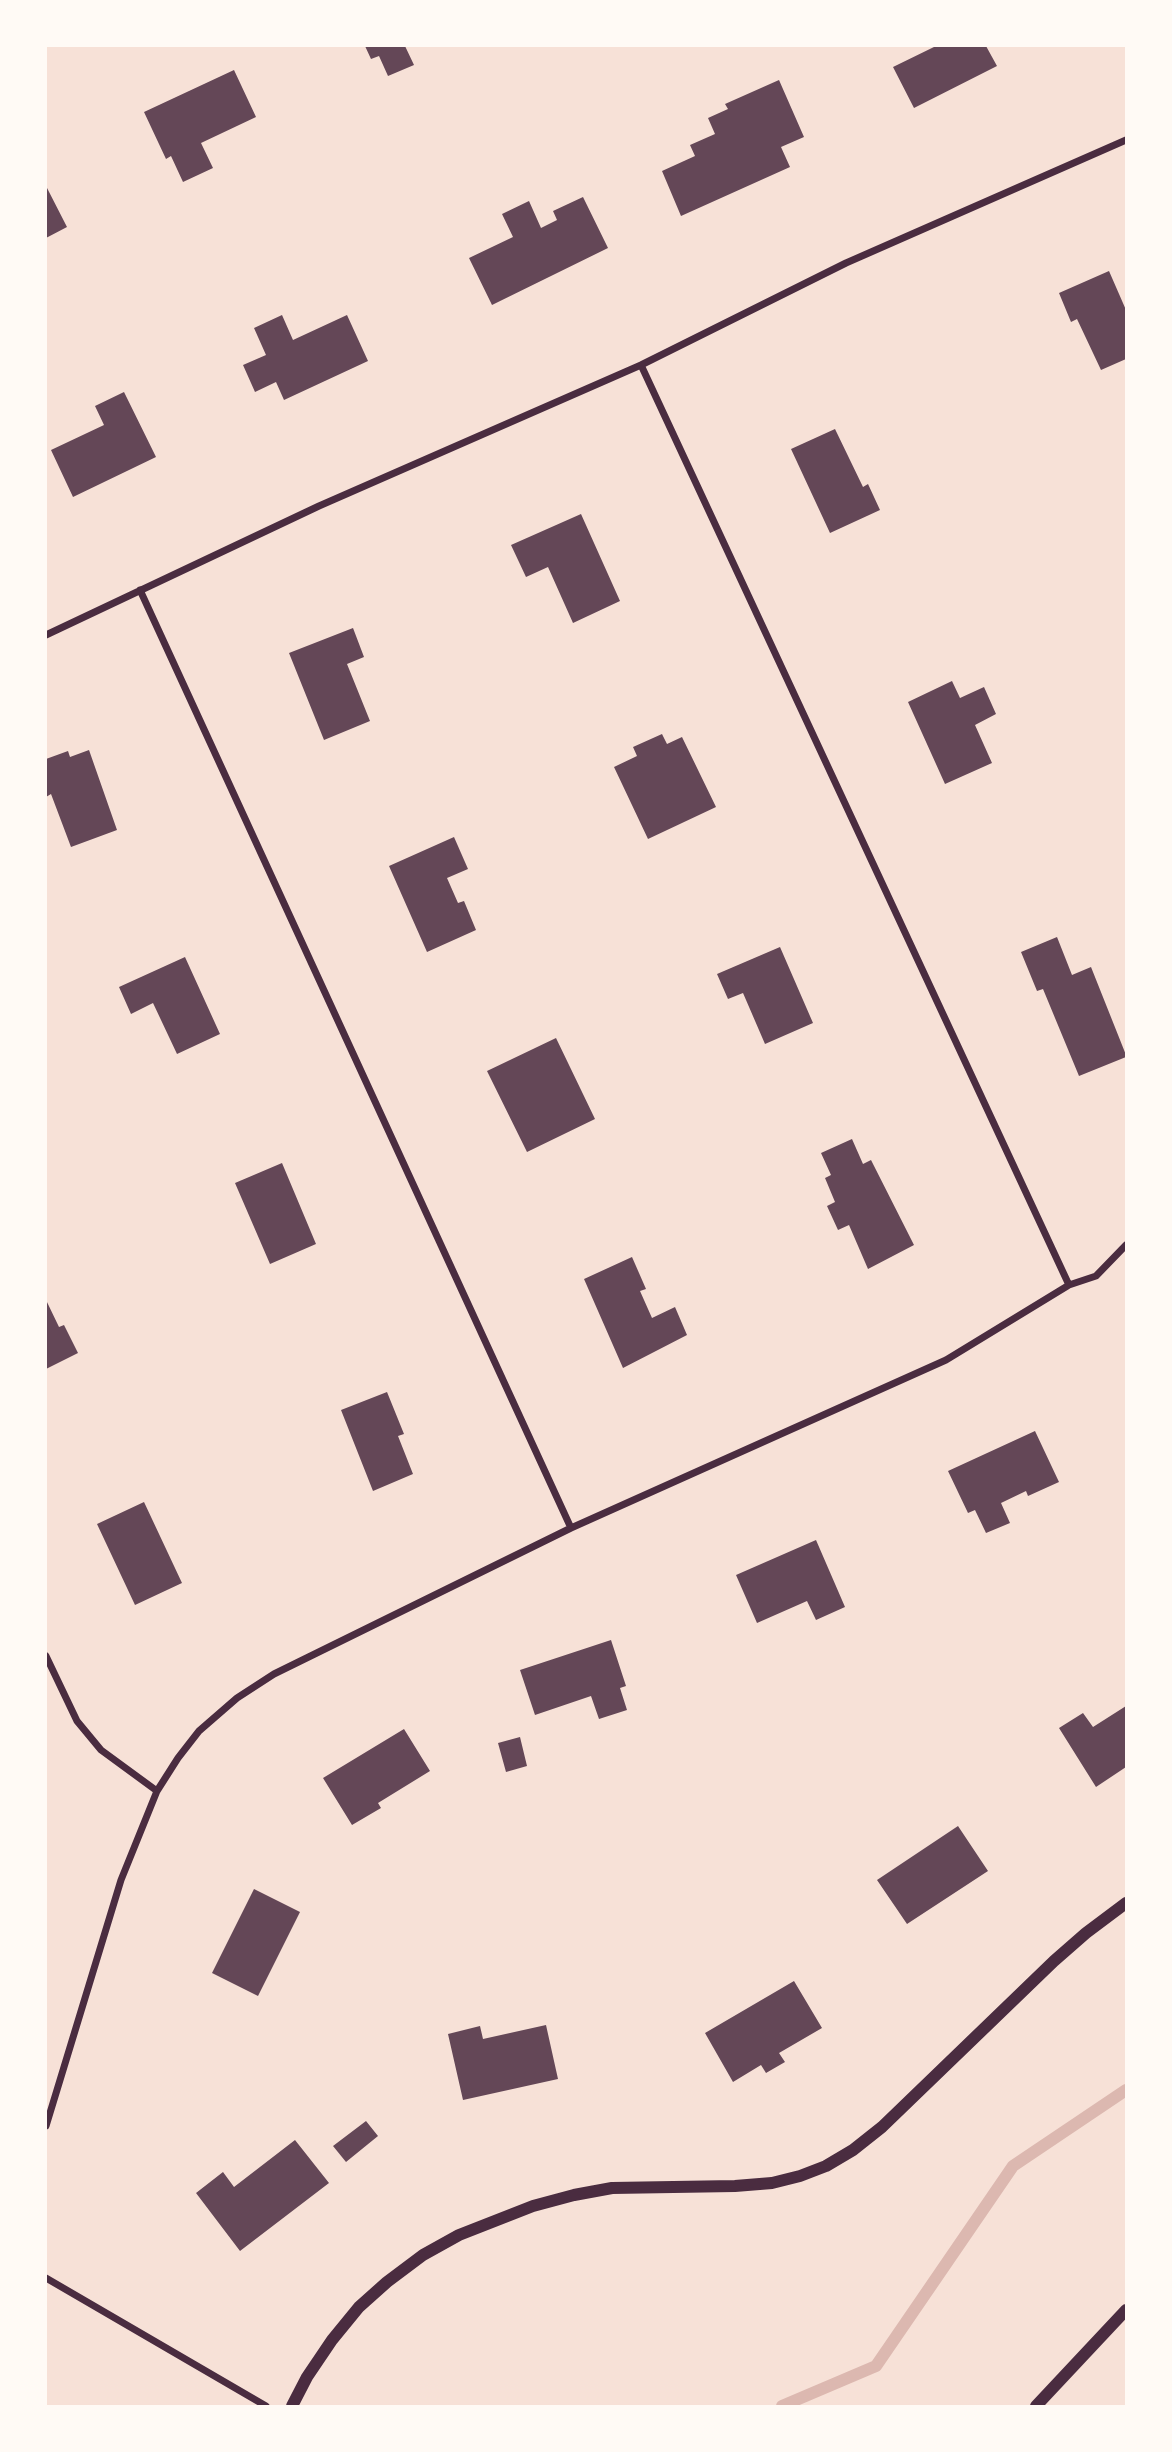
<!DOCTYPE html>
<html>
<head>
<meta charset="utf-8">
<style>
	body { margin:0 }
	#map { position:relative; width:1172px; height:2452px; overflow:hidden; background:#f7e1d7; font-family:Montserrat,sans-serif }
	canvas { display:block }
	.frame { position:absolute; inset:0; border:47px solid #fffaf5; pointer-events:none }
</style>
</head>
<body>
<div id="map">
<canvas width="1172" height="2452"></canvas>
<div class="frame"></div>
</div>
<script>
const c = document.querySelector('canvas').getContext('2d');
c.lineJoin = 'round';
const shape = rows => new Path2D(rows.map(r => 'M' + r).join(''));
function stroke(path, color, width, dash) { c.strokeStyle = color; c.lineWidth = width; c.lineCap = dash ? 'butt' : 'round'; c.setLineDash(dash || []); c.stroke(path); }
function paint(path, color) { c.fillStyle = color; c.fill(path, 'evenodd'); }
const stream = shape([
	[782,2406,876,2366,1013,2166,1126,2090]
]);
const building = shape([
	[365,46,405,46,414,65,388,76,379,56,371,59],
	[936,46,986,46,997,66,914,108,893,67],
	[234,70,256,117,201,143,213,168,183,182,171,156,166,159,144,112],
	[779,80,804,137,781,147,790,167,681,216,662,171,695,156,690,145,715,134,708,118,728,109,725,104],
	[46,186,67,227,46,238],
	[583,197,608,248,492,305,469,258,513,237,502,214,529,201,541,228,557,220,553,211],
	[1109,271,1126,310,1126,359,1101,370,1077,319,1071,322,1059,293],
	[282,315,293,340,347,315,368,361,284,400,276,382,255,392,243,365,266,355,254,328],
	[124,392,156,457,73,497,51,450,104,425,95,406],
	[835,429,863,487,868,484,880,510,830,533,791,449],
	[581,514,620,601,573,623,548,567,526,577,511,545],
	[353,628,364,657,347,664,370,721,324,740,289,653],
	[952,681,960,698,984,687,996,714,975,725,992,763,945,784,908,702],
	[662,734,667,744,682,737,716,807,648,839,614,767,637,756,633,747],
	[89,750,117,830,71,847,51,794,46,797,46,759,68,751,70,757],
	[454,837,468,869,447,878,458,903,464,901,476,930,427,952,389,866],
	[1057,937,1072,975,1091,967,1126,1055,1126,1057,1079,1076,1043,989,1037,991,1021,952],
	[780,947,813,1023,765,1044,743,993,728,999,717,974],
	[185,957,220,1034,177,1054,153,1003,131,1014,119,987],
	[556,1038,595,1119,527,1152,487,1071],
	[852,1139,863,1164,871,1160,914,1245,868,1269,849,1225,838,1230,827,1206,835,1202,825,1178,831,1175,821,1153],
	[282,1163,316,1244,270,1264,235,1183],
	[632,1257,646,1289,640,1291,652,1318,675,1307,687,1335,623,1368,584,1279],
	[46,1300,59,1327,64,1325,78,1353,46,1369],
	[387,1392,404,1434,398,1436,413,1474,373,1491,341,1410],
	[1035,1431,1059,1482,1028,1496,1026,1491,1001,1503,1010,1523,986,1533,975,1510,968,1513,948,1471],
	[144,1502,182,1583,135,1605,97,1524],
	[816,1540,845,1607,816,1620,807,1601,757,1623,736,1575],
	[611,1640,626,1686,620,1688,627,1710,599,1719,591,1696,535,1715,520,1670],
	[1126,1706,1126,1767,1096,1787,1059,1728,1083,1713,1093,1727],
	[404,1729,430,1771,378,1803,381,1808,352,1825,323,1778],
	[520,1737,527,1766,506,1772,498,1743],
	[958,1826,988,1871,907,1924,877,1880],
	[254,1889,300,1912,258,1996,212,1973],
	[794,1981,822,2028,779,2053,785,2062,766,2073,761,2065,733,2082,705,2033],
	[546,2025,558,2079,463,2100,448,2034,480,2026,483,2039],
	[366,2121,378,2136,346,2162,333,2146],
	[295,2140,329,2183,240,2251,196,2193,223,2172,234,2187]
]);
const minor = shape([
	[641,365,1069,1285],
	[140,590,571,1528],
	[46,635,319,506,641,365,846,263,1126,140],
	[46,1656,77,1721,101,1750,157,1791],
	[46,2126,121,1880,157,1791,178,1758,199,1731,237,1698,274,1674,571,1528,946,1360,1069,1285,1096,1276,1126,1245],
	[46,2278,266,2406]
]);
const tertiary = shape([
	[292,2406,307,2377,332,2340,359,2307,387,2282,423,2255,459,2235,533,2206,574,2195,612,2188,735,2186,772,2183,800,2176,826,2166,853,2150,882,2127,1054,1961,1086,1933,1126,1903],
	[1036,2406,1126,2310]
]);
stroke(stream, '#dcb8b0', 12);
paint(building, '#644757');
stroke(minor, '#4a2c40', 7);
stroke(tertiary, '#4a2c40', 12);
</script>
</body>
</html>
